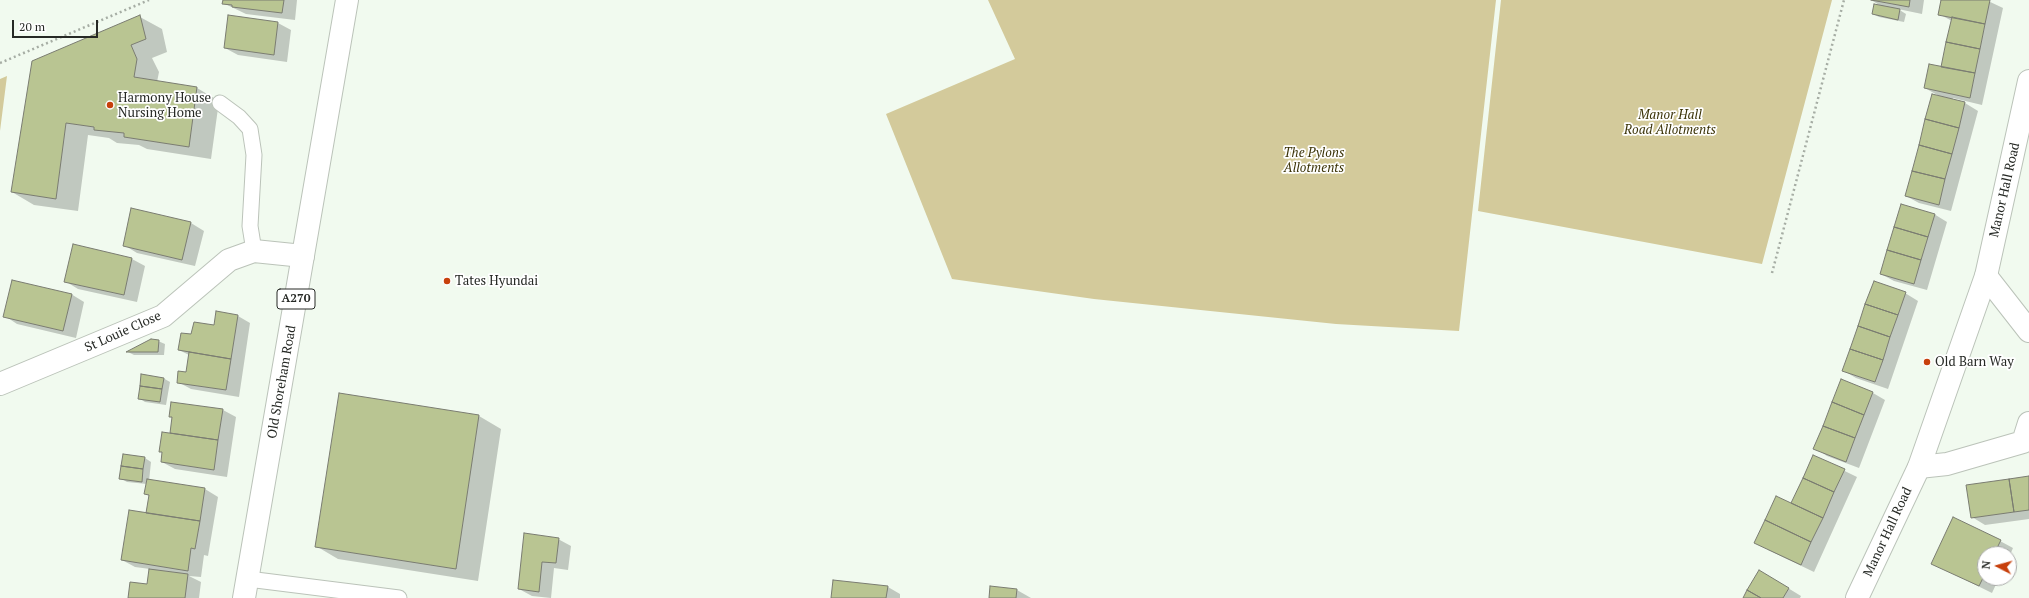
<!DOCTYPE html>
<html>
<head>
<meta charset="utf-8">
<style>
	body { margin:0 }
	#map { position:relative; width:2029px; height:598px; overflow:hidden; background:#f1faef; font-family:"PT Serif",serif }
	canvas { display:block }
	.north { position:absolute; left:1977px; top:546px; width:40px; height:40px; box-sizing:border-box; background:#fff; border:1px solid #a8a9a8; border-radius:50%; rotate:276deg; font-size:11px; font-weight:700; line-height:16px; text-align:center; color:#262925 }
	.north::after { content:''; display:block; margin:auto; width:14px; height:18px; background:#c7400c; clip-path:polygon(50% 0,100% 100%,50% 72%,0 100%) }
	.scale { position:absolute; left:12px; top:20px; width:86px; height:18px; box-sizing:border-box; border:2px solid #262925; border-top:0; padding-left:5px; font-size:12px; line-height:14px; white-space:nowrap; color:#262925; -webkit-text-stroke:3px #fff; paint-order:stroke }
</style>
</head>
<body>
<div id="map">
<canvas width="2029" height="598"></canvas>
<div class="north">N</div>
<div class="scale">20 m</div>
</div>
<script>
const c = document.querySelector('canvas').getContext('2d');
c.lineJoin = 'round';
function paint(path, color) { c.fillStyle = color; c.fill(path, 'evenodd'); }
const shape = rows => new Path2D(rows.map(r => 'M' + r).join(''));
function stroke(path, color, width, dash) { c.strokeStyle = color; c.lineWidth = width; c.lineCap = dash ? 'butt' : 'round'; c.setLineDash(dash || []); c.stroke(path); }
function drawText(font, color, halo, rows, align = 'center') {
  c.font = font + ' "PT Serif",serif'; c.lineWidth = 3.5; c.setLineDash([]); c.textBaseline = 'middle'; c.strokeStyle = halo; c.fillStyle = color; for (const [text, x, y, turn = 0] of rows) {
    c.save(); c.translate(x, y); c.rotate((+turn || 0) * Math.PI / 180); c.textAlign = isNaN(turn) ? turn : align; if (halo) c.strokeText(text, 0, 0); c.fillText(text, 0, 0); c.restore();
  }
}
const green = shape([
	[988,0,1496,0,1459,331,1336,324,1094,299,952,279,886,114,1015,59],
	[1501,0,1832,0,1762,264,1478,211],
	[7,76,0,131,0,79]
]);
const shadow = shape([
	[224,0,297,0,295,20,246,14,223,3],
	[1871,0,1924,0,1922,14,1898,9,1906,14,1904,22,1879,17,1873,14,1881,6],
	[1942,0,1986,0,2003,8,1982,105,1953,98,1952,100,1965,103,1978,111,1951,211,1919,203,1906,196,1939,96,1925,88,1942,68,1952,21,1939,14],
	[229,16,278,23,291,30,287,62,238,55,225,48],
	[140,17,162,29,167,52,152,58,159,72,157,82,197,88,219,101,211,159,147,149,139,145,117,143,109,138,88,135,78,211,34,205,12,192],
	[132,210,191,223,204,231,195,266,137,253,124,245],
	[1934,214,1947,222,1927,290,1894,281,1881,274],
	[74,246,132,259,145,266,137,302,78,289,65,281],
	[1905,293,1918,301,1888,389,1856,378,1844,371],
	[71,294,84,302,76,338,17,324,5,316],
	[238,316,250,323,239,397,191,389,178,382,186,373,189,355,179,350,192,335],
	[158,341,165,344,164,355,134,355,128,352],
	[163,378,170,382,166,405,145,402,139,398],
	[1873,393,1885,400,1859,468,1827,456,1815,448],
	[340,394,479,416,501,429,478,581,338,559,316,546],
	[223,410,236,417,227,477,175,469,162,462,163,453,160,451,170,434,172,418,170,417],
	[124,455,145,458,151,462,149,481,205,489,218,497,208,556,204,555,201,577,189,576,201,582,199,598,129,598,148,585,150,569,135,567,122,560,147,514,150,496,145,494,147,484,127,482,120,478],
	[1814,456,1857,477,1814,572,1768,550,1792,505],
	[2029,477,2029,519,1985,525,1972,517],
	[558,539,571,546,568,570,554,568,551,598,532,596,519,589],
	[2000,541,2013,548,2009,557,2009,554,1985,554,1985,578,1999,578,1992,593,1933,564],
	[1760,571,1801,596,1800,598,1744,598],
	[888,587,900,594,900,598,832,598],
	[1017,590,1031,598,990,598]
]);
const building = shape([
	[223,0,284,0,282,13,232,7,232,5,222,4,223,0],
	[1871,0,1910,0,1909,7,1871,0],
	[1941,0,1990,0,1985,24,1938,15,1941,0],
	[1874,4,1900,9,1898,20,1872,14,1874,4],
	[140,15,146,39,131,45,137,59,134,77,197,87,189,147,124,137,124,133,94,130,94,127,66,123,56,199,11,192,32,61,140,15],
	[228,15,278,22,274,55,224,48,228,15],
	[1952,17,1985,24,1980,49,1946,42,1952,17],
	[1946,42,1980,49,1975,73,1941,67,1946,42],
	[1929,64,1975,73,1970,98,1924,88,1929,64],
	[1932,94,1965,102,1959,128,1925,119,1932,94],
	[1925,119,1959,128,1952,154,1919,145,1925,119],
	[1919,145,1952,154,1945,179,1912,171,1919,145],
	[1912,171,1945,179,1939,205,1905,196,1912,171],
	[1901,204,1935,214,1928,237,1894,227,1901,204],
	[131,208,191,222,182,260,123,246,131,208],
	[1894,227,1928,237,1921,260,1887,250,1894,227],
	[73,244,132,258,124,295,64,282,73,244],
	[1887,250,1921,260,1914,284,1880,274,1887,250],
	[12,280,72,294,63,331,3,317,12,280],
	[1874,281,1906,292,1898,315,1865,304,1874,281],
	[1865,304,1898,315,1890,337,1858,326,1865,304],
	[216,311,238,315,231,359,178,350,181,333,191,334,194,322,214,325,216,311],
	[1858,326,1890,337,1883,360,1850,349,1858,326],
	[151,339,159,340,158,352,126,352,151,339],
	[1850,349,1883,360,1875,382,1842,371,1850,349],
	[189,352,231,359,226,390,177,383,178,371,186,372,189,352],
	[141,374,164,378,162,389,140,386,141,374],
	[1841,379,1873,392,1864,415,1832,402,1841,379],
	[140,386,162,389,160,402,138,399,140,386],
	[339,393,479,415,456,569,315,547,339,393],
	[171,402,223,409,218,440,170,433,172,417,169,417,171,402],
	[1832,402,1864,415,1855,438,1823,426,1832,402],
	[1823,426,1855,438,1846,462,1813,449,1823,426],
	[162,432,218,440,214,470,161,462,162,452,159,452,162,432],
	[123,454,145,457,143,469,121,466,123,454],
	[1813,455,1845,469,1834,492,1803,478,1813,455],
	[121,466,143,469,142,482,119,479,121,466],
	[2029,476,2029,510,2014,512,2009,479,2029,476],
	[1803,478,1834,492,1823,518,1791,503,1803,478],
	[147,479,205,488,200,521,146,513,149,495,144,494,147,479],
	[2009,479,2014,512,1971,518,1966,485,2009,479],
	[1776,496,1823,518,1811,542,1765,520,1776,496],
	[129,510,200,521,195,549,191,548,188,571,121,560,129,510],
	[1953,517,2001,540,1994,554,1985,554,1985,574,1979,586,1931,564,1953,517],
	[1765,520,1811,542,1801,565,1754,543,1765,520],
	[524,533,559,538,556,563,542,562,539,592,518,589,524,533],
	[149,569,188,574,185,598,128,598,130,582,147,584,149,569],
	[1759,570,1789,588,1783,598,1761,598,1747,590,1759,570],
	[833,580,888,586,886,598,831,598,833,580],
	[990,586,1017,589,1016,598,989,598,990,586],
	[1747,590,1761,598,1743,598,1747,590]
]);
const path = shape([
	[0,63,149,0],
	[1772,273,1844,0]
]);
const lane = shape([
	[220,103,239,117,250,129,254,155,250,226,254,251],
	[248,579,399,598]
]);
const street = shape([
	[1986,276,2029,331],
	[0,384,163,316,229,260,254,251,303,256],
	[1919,467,1947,464,2023,442,2029,423]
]);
const secondary = shape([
	[1857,598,1919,467,1986,276,2029,81]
]);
const primary = shape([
	[244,598,347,0]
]);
const markers = [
	[110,105,4,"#c7400c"],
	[447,281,4,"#c7400c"],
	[1927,362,4,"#c7400c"]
];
const shields = [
	[296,299,38]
];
const shieldNames = [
	["A270",296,299]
];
const poiNames = [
	["Harmony House",118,98],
	["Nursing Home",118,113],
	["Tates Hyundai",455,281],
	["Old Barn Way",1935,362]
];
const parkNames = [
	["Manor Hall",1670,115],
	["Road Allotments",1670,130],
	["The Pylons",1314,153],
	["Allotments",1314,168]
];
const streetNames = [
	["Manor Hall Road",2005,190,-77],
	["St Louie Close",123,332,-24],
	["Old Shoreham Road",282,382,-80],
	["Manor Hall Road",1888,532,-65]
];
paint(green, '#d3ca9b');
paint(shadow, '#0003');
paint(building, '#b9c592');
stroke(building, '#7a7c71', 1);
stroke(lane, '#bbc3b9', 17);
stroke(street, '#bbc3b9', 24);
stroke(secondary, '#bbc3b9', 24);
stroke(primary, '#bbc3b9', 24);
stroke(path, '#a6ada4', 2.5, [2, 3]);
stroke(lane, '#fff', 15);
stroke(street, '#fff', 22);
stroke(secondary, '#fff', 22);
stroke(primary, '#fff', 22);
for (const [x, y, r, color] of markers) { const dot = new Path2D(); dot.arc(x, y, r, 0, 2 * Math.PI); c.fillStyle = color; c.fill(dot); stroke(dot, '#fff', 1.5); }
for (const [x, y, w] of shields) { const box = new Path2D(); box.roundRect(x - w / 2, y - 10, w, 20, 3); c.fillStyle = '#fff'; c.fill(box); stroke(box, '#262925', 1); }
drawText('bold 12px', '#262925', null, shieldNames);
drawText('13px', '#262925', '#fff', poiNames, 'left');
drawText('italic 13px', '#3b3307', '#fff', parkNames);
drawText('13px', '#262925', '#fff', streetNames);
</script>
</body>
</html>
